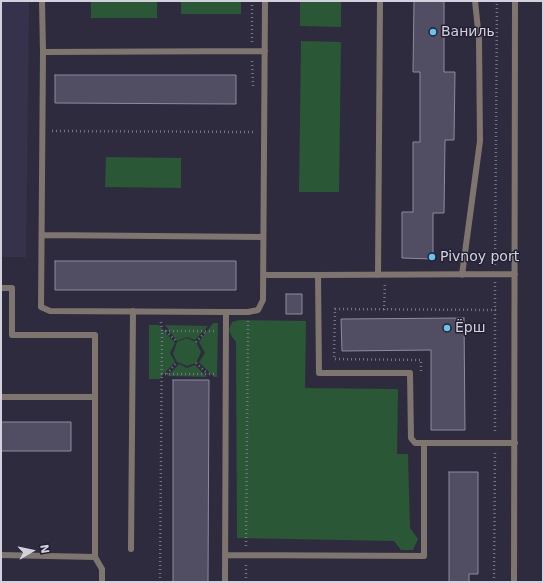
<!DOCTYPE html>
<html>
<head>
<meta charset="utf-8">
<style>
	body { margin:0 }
	#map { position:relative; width:544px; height:583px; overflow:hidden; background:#2f2b3e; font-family:"DejaVu Sans",sans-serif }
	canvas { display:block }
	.frame { position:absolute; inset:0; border:2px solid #d3d1dd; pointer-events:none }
	.north { position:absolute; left:12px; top:531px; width:40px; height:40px; -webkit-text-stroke:3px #252134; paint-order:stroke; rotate:81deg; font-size:11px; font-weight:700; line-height:16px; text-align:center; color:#d3d1dd }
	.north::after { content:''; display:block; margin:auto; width:14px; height:18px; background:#d3d1dd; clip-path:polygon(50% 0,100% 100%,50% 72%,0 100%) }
</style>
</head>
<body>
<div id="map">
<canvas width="544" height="583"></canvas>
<div class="frame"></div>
<div class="north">N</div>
</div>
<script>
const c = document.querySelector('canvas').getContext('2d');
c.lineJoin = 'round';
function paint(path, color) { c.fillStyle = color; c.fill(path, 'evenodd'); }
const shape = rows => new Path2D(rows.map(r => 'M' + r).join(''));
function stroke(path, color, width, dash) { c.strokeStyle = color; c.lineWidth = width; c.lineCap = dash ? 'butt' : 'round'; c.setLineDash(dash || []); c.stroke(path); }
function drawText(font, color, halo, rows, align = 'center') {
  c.font = font + ' "DejaVu Sans",sans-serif'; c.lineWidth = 3; c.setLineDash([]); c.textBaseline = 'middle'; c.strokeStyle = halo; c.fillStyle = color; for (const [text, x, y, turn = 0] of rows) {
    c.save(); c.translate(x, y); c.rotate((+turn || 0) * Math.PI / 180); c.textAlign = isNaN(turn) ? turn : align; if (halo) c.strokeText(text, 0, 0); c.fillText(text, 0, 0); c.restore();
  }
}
const built = shape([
	[1,1,29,1,26,257,1,257]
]);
const green = shape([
	[91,1,157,1,157,18,91,18],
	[181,1,241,1,241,14,181,14],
	[300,1,341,1,341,27,300,26],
	[301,41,341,42,339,192,299,192],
	[106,157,181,158,181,188,105,187],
	[240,320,306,321,305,388,398,389,397,454,408,454,410,528,418,539,413,550,401,550,394,541,237,538,236,342,232,337,229,330,232,322],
	[213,323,218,323,217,377,214,377,199,362,205,353,199,342],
	[149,325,159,325,175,343,170,353,175,362,159,379,149,379],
	[165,325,208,326,195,340,187,337,177,341],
	[187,338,196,342,201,352,196,363,187,366,177,362,173,354,177,342],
	[179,364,187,368,195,365,207,377,168,376]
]);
const building = shape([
	[414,1,444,1,444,72,455,72,454,140,445,140,444,213,433,213,433,259,402,258,402,212,413,212,413,142,420,142,420,72,413,72,414,1],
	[55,75,236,75,236,104,55,103,55,75],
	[55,261,236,261,236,290,55,290,55,261],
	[286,294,302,294,302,314,286,314,286,294],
	[464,318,465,430,431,430,431,350,342,351,341,319,464,318],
	[173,380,209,380,208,582,173,582,173,380],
	[1,422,71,422,71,451,1,451,1,422],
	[449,472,478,472,478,574,469,574,469,582,449,582,449,472]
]);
const path = shape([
	[252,42,252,1],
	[252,61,253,86],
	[52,131,253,132],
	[495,265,497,1],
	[495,282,495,310],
	[384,310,385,283],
	[161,322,162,331,216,331],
	[166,331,177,342],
	[196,342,206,331],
	[196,363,208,374],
	[421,371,421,360,334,359,335,309,495,310,495,434],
	[161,374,217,374],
	[167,374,177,362],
	[246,546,248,321],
	[160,582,162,331],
	[246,582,246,565],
	[494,582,495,453]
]);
const lane = shape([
	[42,1,43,52,41,307,50,311,226,312],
	[43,52,265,51],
	[42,235,263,237],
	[264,275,318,275],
	[378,275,380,1],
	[462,275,480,141,479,39,475,1],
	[1,288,12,288,12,335,95,335,95,397],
	[1,397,95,397,95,557,102,569,102,582],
	[515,443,415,443,411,438,410,373,319,373,318,275,515,274],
	[131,549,133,311],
	[1,555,95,557],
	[225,555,424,556,424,443],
	[225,582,226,312,248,312,258,310,263,300,265,1],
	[514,582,515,1]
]);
const markers = [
	[433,32,4,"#66c4ef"],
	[432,257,4,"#66c4ef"],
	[447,328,4,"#66c4ef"]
];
const poiNames = [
	["Ваниль",441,32],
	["Pivnoy port",440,257],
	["Ёрш",455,328]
];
paint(built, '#37324b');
paint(green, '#2a5735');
paint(building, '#514d62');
stroke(building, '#8e8aa1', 1);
stroke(path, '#767383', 2.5, [1, 3]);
stroke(lane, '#7e756e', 6);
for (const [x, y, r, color] of markers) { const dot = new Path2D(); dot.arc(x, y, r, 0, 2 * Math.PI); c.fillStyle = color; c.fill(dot); stroke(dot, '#252134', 1.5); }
drawText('14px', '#d3d1dd', '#252134', poiNames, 'left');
</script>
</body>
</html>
